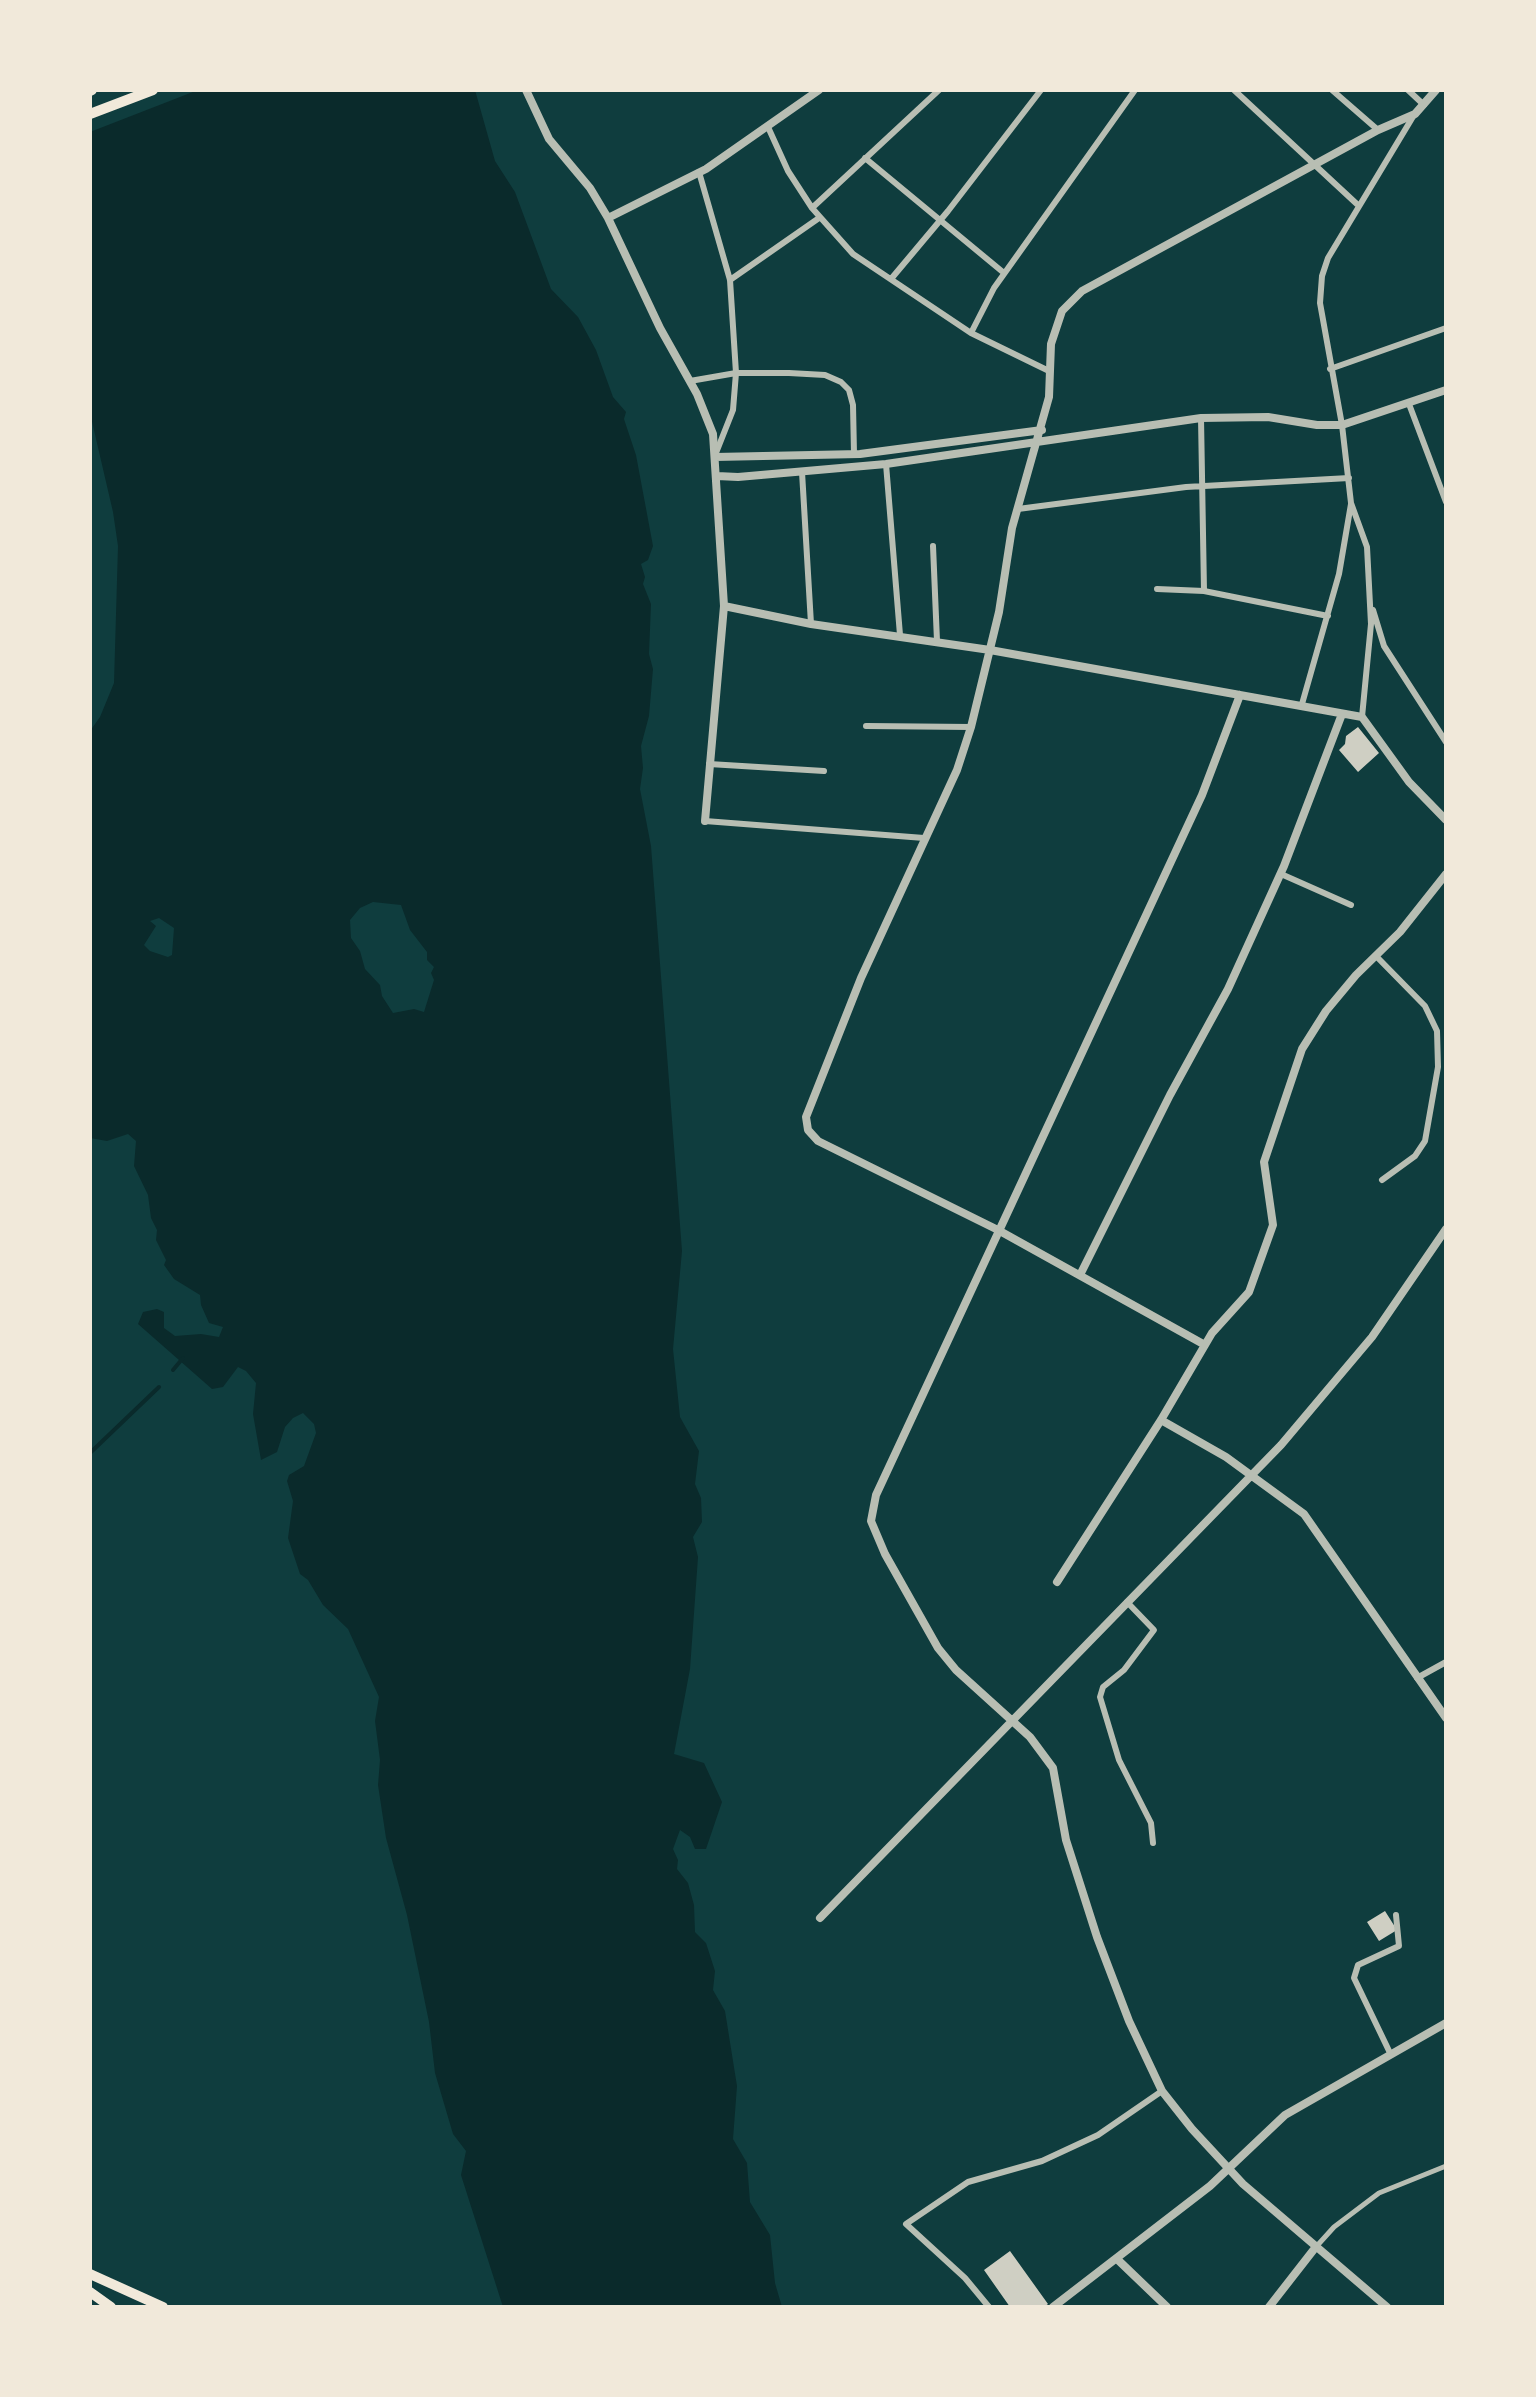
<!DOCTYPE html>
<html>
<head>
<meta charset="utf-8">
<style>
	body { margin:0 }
	#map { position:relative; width:1536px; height:2397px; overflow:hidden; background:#0f3d3e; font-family:Georgia,serif }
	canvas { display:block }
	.frame { position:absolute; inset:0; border:92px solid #f1e9da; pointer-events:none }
</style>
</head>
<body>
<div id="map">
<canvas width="1536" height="2397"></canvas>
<div class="frame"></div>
</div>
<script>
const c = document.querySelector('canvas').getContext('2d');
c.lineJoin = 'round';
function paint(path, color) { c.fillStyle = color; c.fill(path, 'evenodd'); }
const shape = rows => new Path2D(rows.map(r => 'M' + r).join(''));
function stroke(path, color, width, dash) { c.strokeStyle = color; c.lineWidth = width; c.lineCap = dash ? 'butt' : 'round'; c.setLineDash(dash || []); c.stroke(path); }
const water = shape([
	[90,90,475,90,495,161,515,192,551,289,578,317,596,350,613,397,626,412,624,419,636,455,653,546,648,560,641,564,645,577,643,584,651,604,649,654,653,669,649,716,641,746,643,768,640,789,651,846,682,1251,673,1349,680,1417,699,1451,695,1484,701,1498,702,1522,693,1537,698,1557,690,1669,674,1754,704,1763,722,1802,706,1849,695,1849,690,1837,680,1830,673,1849,678,1860,677,1869,688,1883,694,1905,695,1932,706,1943,715,1971,713,1990,725,2011,737,2086,733,2139,747,2163,750,2202,770,2235,775,2283,782,2307,503,2307,461,2175,466,2151,453,2134,435,2073,429,2022,407,1915,386,1838,378,1785,380,1760,375,1721,379,1697,348,1629,323,1605,308,1580,300,1574,288,1538,293,1501,287,1481,289,1475,304,1466,316,1433,314,1424,303,1413,293,1418,285,1427,277,1452,261,1460,253,1414,256,1383,246,1371,238,1367,223,1387,212,1389,138,1324,143,1312,157,1309,164,1312,164,1328,175,1336,201,1334,219,1337,223,1327,209,1323,201,1305,200,1295,174,1279,164,1265,166,1260,156,1240,157,1230,151,1218,148,1195,134,1166,136,1141,128,1134,107,1141,90,1138,90,731,100,717,114,683,118,546,113,512,90,413],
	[373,902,401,905,410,930,427,952,427,960,434,967,431,973,434,980,424,1012,414,1009,393,1013,382,996,380,985,365,969,360,951,351,938,350,920,360,908],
	[159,918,174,928,172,955,168,957,150,951,144,945,156,926,150,921]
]);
const pier = shape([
	[90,90,198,90,90,132]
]);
const stream = shape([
	[173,1370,183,1358],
	[90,1453,159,1387]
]);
const building = shape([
	[1358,727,1379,753,1358,772,1339,750,1345,744,1346,736],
	[1385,1911,1397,1930,1379,1941,1367,1922],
	[1010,2251,1048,2304,1044,2307,1010,2307,984,2270]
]);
const pedestrian = shape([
	[1315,2248,1334,2227,1379,2193,1446,2166]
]);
const minor = shape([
	[1234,90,1359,206],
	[1332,90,1378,130],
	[1408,90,1424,105],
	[768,127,788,171,812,208,853,254,971,333,1049,371],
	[865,158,1004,273],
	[699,172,730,280,736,373,733,410,716,453],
	[812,208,939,90],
	[891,279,948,211,1041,90],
	[730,280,819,218],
	[971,333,994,288,1135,90],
	[1330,369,1446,328],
	[690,381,736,373,789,373,825,375,841,382,849,390,853,405,854,454],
	[1409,404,1446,502],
	[1201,418,1204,591],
	[886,464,900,635],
	[802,472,811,624],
	[1018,509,1186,487,1349,478],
	[933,546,937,641],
	[1157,589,1204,591,1328,616],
	[1373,610,1384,646,1446,742],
	[1302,704,1339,574,1351,504],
	[1362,717,1371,624,1367,547,1351,503,1342,425,1320,303,1322,276,1328,258,1414,115],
	[866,726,971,727],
	[709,764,824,771],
	[705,821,924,838],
	[1281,874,1351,905],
	[1376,956,1425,1006,1437,1031,1438,1067,1425,1141,1415,1156,1382,1180],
	[1127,1602,1154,1630,1124,1670,1103,1687,1100,1697,1119,1760,1151,1823,1153,1843],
	[1417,1678,1446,1662],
	[1391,2055,1354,1978,1358,1965,1399,1946,1396,1915],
	[989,2307,965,2278,906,2224,968,2182,1042,2161,1098,2135,1162,2091]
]);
const tertiary = shape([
	[526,90,549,139,590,188,608,218,660,328,697,394,713,434,724,606,705,821],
	[608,218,706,169,819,90],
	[715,457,860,454,1042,430],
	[717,476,738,477,886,464,1201,418,1268,417,1317,425,1342,425,1446,390],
	[724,606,811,624,990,650,1362,717,1409,782,1446,820],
	[1240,695,1202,795,876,1495,871,1521,885,1554,938,1648,956,1670,1030,1737,1053,1768,1066,1840,1097,1937,1129,2021,1162,2091,1192,2129,1243,2184,1387,2307],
	[1080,1275,1170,1095,1228,989,1284,866,1342,714],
	[1205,1345,998,1230,818,1141,808,1130,806,1117,861,978,957,770,971,727,999,612,1012,528,1049,397,1051,344,1062,311,1082,291,1378,130,1415,114,1436,90],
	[1161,1420,1226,1457,1304,1514,1446,1718],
	[1057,1582,1161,1420,1212,1333,1249,1292,1273,1225,1264,1162,1302,1049,1326,1011,1356,975,1400,932,1446,874],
	[820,1918,1281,1445,1372,1337,1446,1229],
	[1117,2259,1167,2307],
	[1053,2307,1210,2186,1285,2115,1446,2023],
	[1269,2307,1315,2248]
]);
const primary = shape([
	[90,2274,163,2307],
	[90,2292,111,2307]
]);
const trunk = shape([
	[90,91,92,90],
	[90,114,153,90]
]);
paint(water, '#0a2a2b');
paint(pier, '#0f3d3e');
stroke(stream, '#0a2a2b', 4);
paint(building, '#cfcfc3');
stroke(pedestrian, '#b8beb3', 5);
stroke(minor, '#b8beb3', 6);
stroke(tertiary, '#b8beb3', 8);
stroke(primary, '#f1e9da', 10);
stroke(trunk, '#f1e9da', 10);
</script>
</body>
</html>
